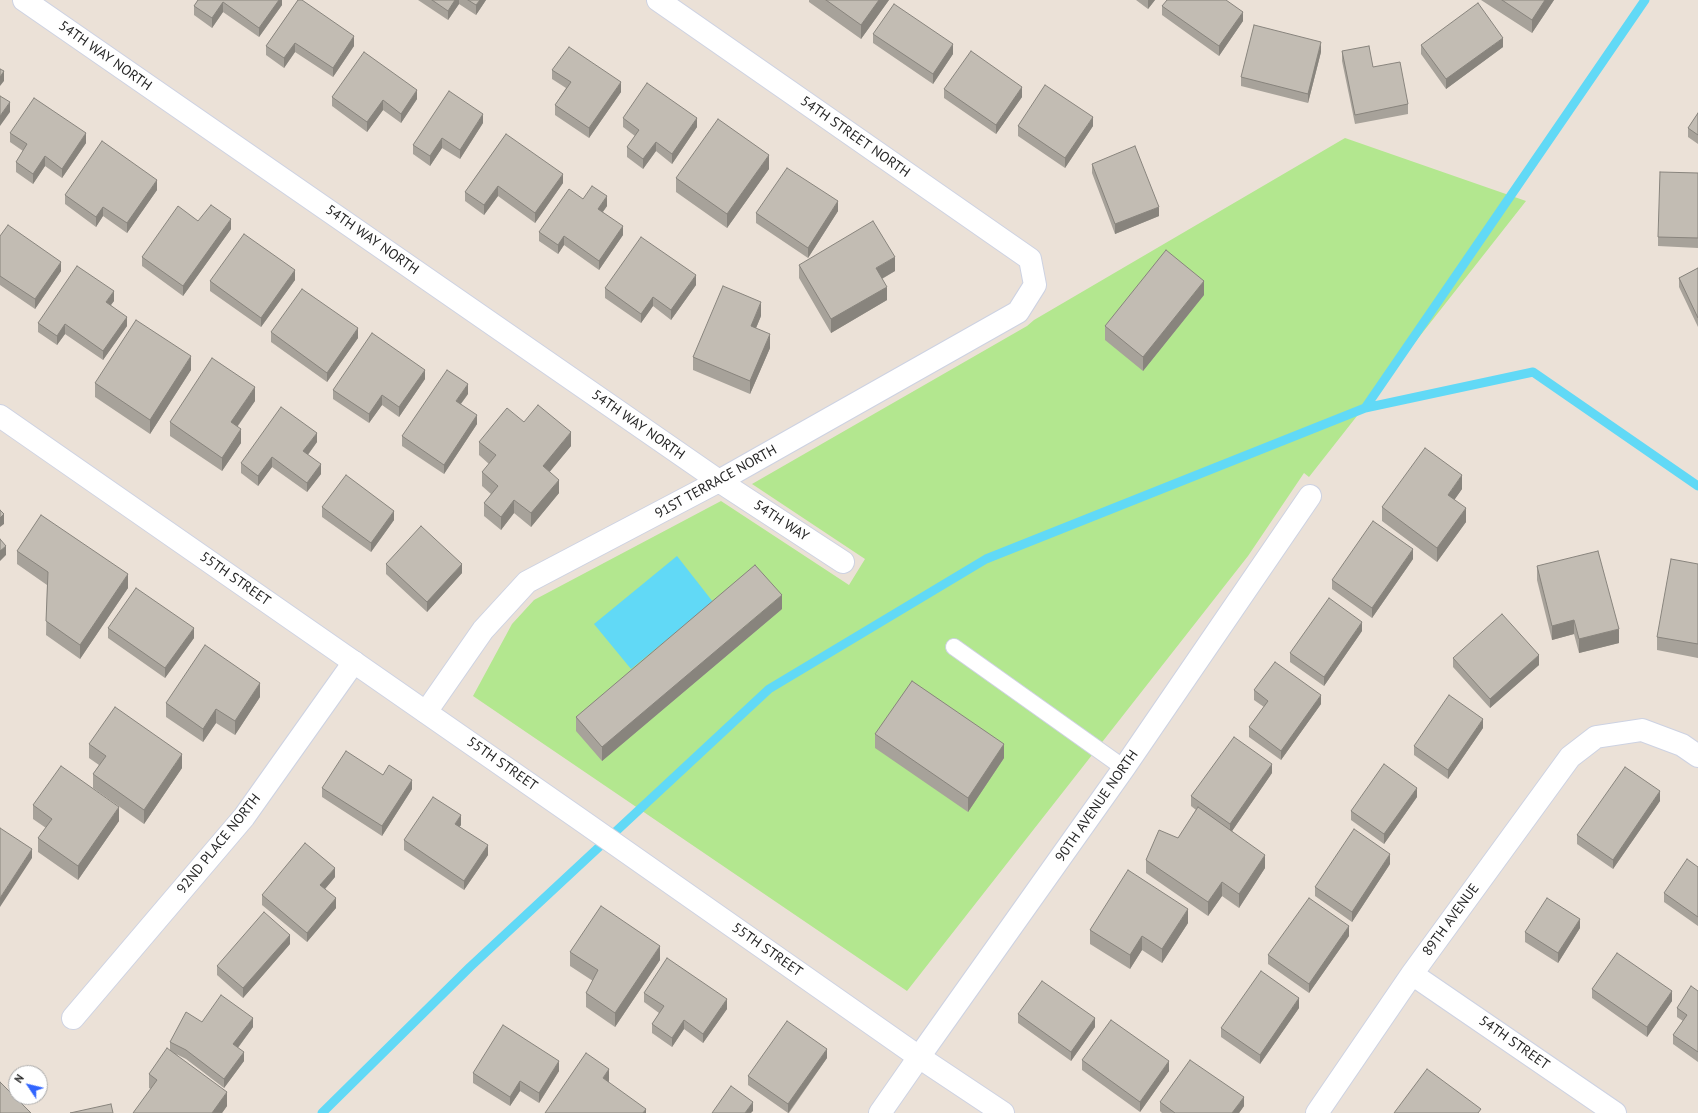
<!DOCTYPE html>
<html>
<head>
<meta charset="utf-8">
<style>
	body { margin:0 }
	#map { position:relative; width:1698px; height:1113px; overflow:hidden; background:#ebe1d7; font-family:"PT Sans",sans-serif }
	canvas { display:block }
	.north { position:absolute; left:8px; top:1065px; width:40px; height:40px; box-sizing:border-box; background:#fff; border:1px solid #a9a9a9; border-radius:50%; rotate:305deg; font-size:11px; font-weight:700; line-height:16px; text-align:center; color:#272727 }
	.north::after { content:''; display:block; margin:auto; width:14px; height:18px; background:#3165ff; clip-path:polygon(50% 0,100% 100%,50% 72%,0 100%) }
</style>
</head>
<body>
<div id="map">
<canvas width="1698" height="1113"></canvas>
<div class="north">N</div>
</div>
<script>
const c = document.querySelector('canvas').getContext('2d');
c.lineJoin = 'round';
function paint(path, color) { c.fillStyle = color; c.fill(path, 'evenodd'); }
const shape = rows => new Path2D(rows.map(r => 'M' + r).join(''));
function stroke(path, color, width, dash) { c.strokeStyle = color; c.lineWidth = width; c.lineCap = dash ? 'butt' : 'round'; c.setLineDash(dash || []); c.stroke(path); }
function drawText(font, color, halo, rows, align = 'center') {
  c.font = font + ' "PT Sans",sans-serif'; c.lineWidth = 4; c.setLineDash([]); c.textBaseline = 'middle'; c.strokeStyle = halo; c.fillStyle = color; for (const [text, x, y, turn = 0] of rows) {
    c.save(); c.translate(x, y); c.rotate((+turn || 0) * Math.PI / 180); c.textAlign = isNaN(turn) ? turn : align; if (halo) c.strokeText(text, 0, 0); c.fillText(text, 0, 0); c.restore();
  }
}
const green = shape([
	[1345,138,1526,201,1309,477,1304,473,1248,556,907,991,473,696,512,624,534,600,721,501,849,585,865,559,752,484,1027,326,1034,320]
]);
const water = shape([
	[677,556,713,602,631,669,594,624]
]);
const stream = shape([
	[1365,408,1645,0],
	[322,1113,470,967,769,689,986,559,1365,408,1533,372,1698,486]
]);
const lane = shape([
	[954,647,1124,768]
]);
const street = shape([
	[24,0,719,481,843,562],
	[426,712,483,630,527,582,719,481,1018,312,1035,285,1030,259,658,0],
	[1412,974,1615,1113],
	[73,1018,244,817,354,662],
	[919,1057,1124,768,1310,496],
	[1317,1113,1412,974,1570,757,1596,737,1642,730,1682,745,1698,756]
]);
const secondary = shape([
	[0,416,578,818,919,1057,1003,1113],
	[880,1113,919,1057]
]);
const wall = shape([
	[198,0,282,0,282,5,259,37,223,12,212,28,194,15,194,6],
	[298,0,354,46,333,77,295,52,284,68,266,55,266,46],
	[418,0,486,0,476,15,459,4,448,20],
	[809,0,889,0,861,39,809,2],
	[1136,0,1155,0,1148,9],
	[1481,0,1554,0,1532,33],
	[1162,6,1243,21,1219,56,1162,15],
	[873,34,953,54,933,84,873,43],
	[1421,45,1503,47,1446,89,1421,54],
	[1342,51,1373,67,1408,104,1408,114,1355,124,1342,61],
	[1321,52,1308,103,1241,86,1241,77],
	[552,70,621,92,589,138,555,115,555,105,566,88,552,79],
	[944,89,1022,97,996,134,944,98],
	[332,97,417,99,401,123,383,110,367,132,332,106],
	[1698,113,1698,144,1688,137,1688,128],
	[623,118,697,127,672,164,656,151,643,169,627,157,627,147,635,136,623,127],
	[483,123,460,159,442,148,430,166,413,154,413,145],
	[1018,126,1093,126,1065,168,1018,136],
	[10,133,86,143,62,178,45,166,33,184,16,172,16,162,23,151,10,142],
	[506,134,563,183,535,223,498,196,484,215,465,201,465,192],
	[1092,164,1159,216,1115,234,1092,173],
	[769,169,727,228,676,192,676,178],
	[1698,173,1698,248,1658,246,1658,237],
	[157,190,127,233,103,216,96,227,65,204,65,195],
	[583,199,607,206,603,212,623,235,599,270,564,245,558,254,539,241,539,232],
	[838,211,808,258,756,223,756,213],
	[198,221,231,229,183,296,142,266,142,257],
	[0,236,61,271,35,309,0,285],
	[799,265,895,271,882,279,887,300,831,333,799,278],
	[1698,268,1698,327,1679,287,1679,278],
	[295,280,261,327,210,291,210,281],
	[696,285,671,320,653,306,641,323,605,298,605,288],
	[1204,295,1143,371,1105,340,1105,326],
	[114,301,111,305,127,326,103,360,65,334,57,345,38,332,38,323],
	[761,316,756,328,770,348,750,394,693,370,693,357],
	[271,332,358,338,327,382,271,342],
	[191,370,150,434,95,397,95,383],
	[425,379,399,417,382,405,369,423,333,399,333,390],
	[468,394,461,404,477,424,444,474,402,446,402,436],
	[255,401,238,426,241,443,222,471,170,436,170,422],
	[524,422,571,446,549,472,559,493,531,527,514,513,501,530,484,516,484,503,491,494,482,486,482,472,489,464,479,455,479,442],
	[317,442,308,455,321,474,307,492,272,467,258,486,241,473,241,463],
	[1462,489,1454,500,1466,522,1437,562,1382,521,1382,507],
	[322,507,394,520,371,552,322,517],
	[17,551,128,588,80,659,46,635,47,585,17,564],
	[1413,559,1372,618,1332,589,1332,580],
	[386,564,462,573,427,612,386,574],
	[1698,564,1698,658,1657,650,1657,637],
	[1537,566,1619,643,1579,653,1574,634,1552,640,1537,580],
	[782,609,602,761,576,731,576,717],
	[108,628,194,638,165,678,108,638],
	[1362,631,1324,686,1290,662,1290,653],
	[1453,658,1539,665,1490,708,1453,667],
	[1254,690,1321,704,1281,760,1249,737,1249,727,1264,707,1254,700],
	[260,697,235,735,216,723,203,742,166,717,166,703],
	[1483,728,1448,779,1414,755,1414,746],
	[875,734,1004,758,968,812,875,748],
	[89,744,182,768,144,824,93,788,93,774,99,765,89,758],
	[1272,773,1232,831,1265,868,1239,908,1222,896,1208,916,1146,873,1146,860,1178,838,1196,810,1191,806,1191,796],
	[383,775,412,789,382,836,322,797,322,788],
	[1417,797,1384,844,1351,820,1351,811],
	[1660,801,1613,869,1577,844,1577,835],
	[33,805,119,821,78,880,38,852,38,838,46,828,33,819],
	[461,825,459,827,488,855,464,890,404,850,404,840],
	[1390,864,1352,922,1315,896,1315,887],
	[1698,867,1698,926,1664,902,1664,893],
	[335,877,325,889,336,908,307,942,262,905,262,895],
	[1188,923,1162,963,1142,950,1130,969,1090,944,1090,930],
	[1580,928,1558,963,1525,942,1525,932],
	[1349,936,1309,993,1268,964,1268,955],
	[290,944,243,998,217,975,217,966],
	[570,952,660,960,615,1027,586,1007,586,993,593,981,570,966],
	[1592,989,1672,1001,1647,1037,1592,998],
	[1698,991,1698,1062,1673,1044,1673,1035,1683,1021,1677,1017,1677,1008],
	[644,993,727,1009,703,1043,684,1029,672,1047,652,1033,652,1024,659,1013,644,1002],
	[1299,1008,1260,1064,1221,1037,1221,1028],
	[1018,1014,1095,1027,1071,1061,1018,1023],
	[202,1022,253,1027,238,1048,244,1061,224,1088,186,1059,176,1054,227,1106,222,1113,133,1113,151,1089,149,1088,149,1074,170,1050,170,1042],
	[827,1058,789,1113,788,1113,748,1085,748,1076],
	[1082,1060,1169,1071,1140,1112,1082,1070],
	[559,1071,539,1103,520,1091,510,1106,473,1083,473,1073],
	[1160,1102,1244,1106,1239,1113,1162,1113,1160,1111]
]);
const shadedWall = shape([
	[279,0,282,0,282,5,259,37,259,28],
	[455,0,459,0,459,4,448,20,448,11],
	[480,0,486,0,476,15,476,5],
	[879,0,889,0,861,39,861,25],
	[1148,0,1155,0,1148,9],
	[1545,0,1554,0,1532,33,1532,20],
	[223,2,223,12,212,28,212,18],
	[1243,12,1243,21,1219,56,1219,46],
	[354,36,354,46,333,77,333,68],
	[1503,38,1503,47,1446,89,1446,79],
	[1321,42,1321,52,1308,103,1308,94],
	[295,43,295,52,284,68,284,58],
	[953,44,953,54,933,84,933,74],
	[4,71,4,81,0,86,0,77],
	[621,82,621,92,589,138,589,128],
	[1022,87,1022,97,996,134,996,125],
	[417,90,417,99,401,123,401,114],
	[383,100,383,110,367,132,367,122],
	[10,102,10,112,0,126,0,116],
	[483,114,483,123,460,159,460,150],
	[1093,117,1093,126,1065,168,1065,158],
	[697,118,697,127,672,164,672,154],
	[86,133,86,143,62,178,62,169],
	[442,138,442,148,430,166,430,156],
	[656,142,656,151,643,169,643,159],
	[769,155,769,169,727,228,727,214],
	[45,156,45,166,33,184,33,174],
	[563,174,563,183,535,223,535,213],
	[157,180,157,190,127,233,127,223],
	[498,186,498,196,484,215,484,205],
	[607,196,607,206,598,218,598,209],
	[838,201,838,211,808,258,808,248],
	[103,207,103,216,96,227,96,217],
	[1159,207,1159,216,1115,234,1115,224],
	[231,219,231,229,183,296,183,286],
	[623,226,623,235,599,270,599,261],
	[564,236,564,245,558,254,558,245],
	[895,257,895,271,876,282,876,268],
	[61,262,61,271,35,309,35,299],
	[295,270,295,280,261,327,261,318],
	[696,275,696,285,671,320,671,310],
	[1204,281,1204,295,1143,371,1143,357],
	[887,287,887,300,831,333,831,319],
	[114,291,114,301,106,311,106,302],
	[653,297,653,306,641,323,641,314],
	[761,302,761,316,751,340,751,326],
	[127,317,127,326,103,360,103,351],
	[65,324,65,334,57,345,57,336],
	[358,328,358,338,327,382,327,373],
	[770,334,770,348,750,394,750,381],
	[191,356,191,370,150,434,150,420],
	[425,370,425,379,399,417,399,407],
	[468,384,468,394,456,410,456,401],
	[255,387,255,401,231,435,231,422],
	[382,395,382,405,369,423,369,414],
	[477,415,477,424,444,474,444,465],
	[241,429,241,443,222,471,222,458],
	[571,432,571,446,543,480,543,466],
	[317,433,317,442,303,461,303,451],
	[272,457,272,467,258,486,258,476],
	[321,464,321,474,307,492,307,483],
	[1462,475,1462,489,1448,509,1448,495],
	[559,480,559,493,531,527,531,513],
	[514,500,514,513,501,530,501,517],
	[1466,508,1466,522,1437,562,1437,548],
	[394,511,394,520,371,552,371,543],
	[4,514,4,524,0,527,0,518],
	[6,546,6,555,0,561,0,551],
	[1413,549,1413,559,1372,618,1372,608],
	[462,564,462,573,427,612,427,602],
	[128,574,128,588,80,659,80,645],
	[782,595,782,609,602,761,602,747],
	[1574,620,1574,634,1552,640,1552,626],
	[1362,622,1362,631,1324,686,1324,677],
	[194,628,194,638,165,678,165,668],
	[1619,629,1619,643,1579,653,1579,639],
	[1539,655,1539,665,1490,708,1490,699],
	[260,683,260,697,235,735,235,721],
	[1321,695,1321,704,1281,760,1281,751],
	[216,709,216,723,203,742,203,729],
	[1483,719,1483,728,1448,779,1448,770],
	[1004,744,1004,758,968,812,968,798],
	[182,754,182,768,144,824,144,810],
	[1272,764,1272,773,1230,834,1230,824],
	[412,780,412,789,382,836,382,826],
	[1417,788,1417,797,1384,844,1384,834],
	[1660,791,1660,801,1613,869,1613,860],
	[119,807,119,821,78,880,78,866],
	[461,815,461,825,455,834,455,824],
	[488,845,488,855,464,890,464,881],
	[32,849,32,858,0,907,0,898],
	[1390,854,1390,864,1352,922,1352,912],
	[1265,855,1265,868,1239,908,1239,894],
	[335,868,335,877,320,895,320,885],
	[1222,882,1222,896,1208,916,1208,902],
	[336,898,336,908,307,942,307,933],
	[1188,909,1188,923,1162,963,1162,949],
	[1580,919,1580,928,1558,963,1558,953],
	[1349,926,1349,936,1309,993,1309,984],
	[290,935,290,944,243,998,243,988],
	[1142,936,1142,950,1130,969,1130,955],
	[660,946,660,960,615,1027,615,1013],
	[1672,991,1672,1001,1647,1037,1647,1027],
	[1299,998,1299,1008,1260,1064,1260,1055],
	[727,999,727,1009,703,1043,703,1034],
	[253,1018,253,1027,233,1054,233,1044],
	[1095,1018,1095,1027,1071,1061,1071,1052],
	[684,1020,684,1029,672,1047,672,1038],
	[827,1049,827,1058,788,1113,788,1104],
	[244,1052,244,1061,224,1088,224,1079],
	[559,1061,559,1071,539,1103,539,1093],
	[1169,1061,1169,1071,1140,1112,1140,1102],
	[609,1069,609,1083,603,1078],
	[520,1081,520,1091,510,1106,510,1097],
	[227,1092,227,1106,222,1113,212,1113],
	[1244,1097,1244,1106,1239,1113,1232,1113],
	[753,1102,753,1111,751,1113,745,1113],
	[646,1109,646,1113,643,1113]
]);
const building = shape([
	[198,0,279,0,259,28,223,2,212,18,194,6,198,0],
	[298,0,302,0,354,36,333,68,295,43,284,58,266,46,298,0],
	[432,0,455,0,448,11,432,0],
	[468,0,480,0,476,5,468,0],
	[826,0,879,0,861,25,826,0],
	[1167,0,1226,0,1243,12,1219,46,1162,6,1167,0],
	[1502,0,1545,0,1532,20,1502,0],
	[1478,3,1503,38,1446,79,1421,45,1478,3],
	[894,4,953,44,933,74,873,34,894,4],
	[1254,25,1321,42,1308,94,1241,77,1254,25],
	[1369,46,1373,67,1400,62,1408,104,1355,115,1342,51,1369,46],
	[569,47,621,82,589,128,555,105,571,82,552,70,569,47],
	[971,51,1022,87,996,125,944,89,971,51],
	[364,52,417,90,401,114,383,100,367,122,332,97,364,52],
	[0,69,4,71,0,77,0,69],
	[647,83,697,118,672,154,656,142,643,159,627,147,639,130,623,118,647,83],
	[1045,85,1093,117,1065,158,1018,126,1045,85],
	[449,91,483,114,460,150,442,138,430,156,413,145,449,91],
	[0,96,10,102,0,116,0,96],
	[34,98,86,133,62,169,45,156,33,174,16,162,27,144,10,133,34,98],
	[1698,113,1698,135,1688,128,1698,113],
	[718,119,769,155,727,214,676,178,718,119],
	[506,134,563,174,535,213,498,186,484,205,465,192,506,134],
	[102,141,157,180,127,223,103,207,96,217,65,195,102,141],
	[1135,146,1159,207,1115,224,1092,164,1135,146],
	[787,168,838,201,808,248,756,213,787,168],
	[1660,172,1698,173,1698,238,1658,237,1660,172],
	[592,186,607,196,598,209,623,226,599,261,564,236,558,245,539,232,569,189,583,199,592,186],
	[211,205,231,219,183,286,142,257,178,206,198,221,211,205],
	[873,221,895,257,876,268,887,287,831,319,799,265,873,221],
	[8,225,61,262,35,299,0,276,0,236,8,225],
	[244,234,295,270,261,318,210,281,244,234],
	[641,237,696,275,671,310,653,297,641,314,605,288,641,237],
	[1166,250,1204,281,1143,357,1105,326,1166,250],
	[77,266,114,291,106,302,127,317,103,351,65,324,57,336,38,323,77,266],
	[1698,268,1698,318,1679,278,1698,268],
	[723,286,761,302,751,326,770,334,750,381,693,357,723,286],
	[302,289,358,328,327,373,271,332,302,289],
	[136,320,191,356,150,420,95,383,136,320],
	[372,333,425,370,399,407,382,395,369,414,333,390,372,333],
	[212,358,255,387,231,422,241,429,222,458,170,422,212,358],
	[447,370,468,384,456,401,477,415,444,465,402,436,447,370],
	[538,405,571,432,543,466,559,480,531,513,514,500,501,517,484,503,498,486,482,472,496,455,479,442,507,408,524,422,538,405],
	[281,407,317,433,303,451,321,464,307,483,272,457,258,476,241,463,281,407],
	[1425,448,1462,475,1448,495,1466,508,1437,548,1382,507,1425,448],
	[346,475,394,511,371,543,322,507,346,475],
	[0,510,4,514,0,518,0,510],
	[41,515,128,574,80,645,46,621,48,572,17,551,41,515],
	[1373,521,1413,549,1372,608,1332,580,1373,521],
	[421,526,462,564,427,602,386,564,421,526],
	[0,539,6,546,0,551,0,539],
	[1598,551,1619,629,1579,639,1574,620,1552,626,1537,566,1598,551],
	[1671,559,1698,564,1698,644,1657,637,1671,559],
	[755,565,782,595,602,747,576,717,755,565],
	[136,588,194,628,165,668,108,628,136,588],
	[1329,598,1362,622,1324,677,1290,653,1329,598],
	[1502,614,1539,655,1490,699,1453,658,1502,614],
	[205,645,260,683,235,721,216,709,203,729,166,703,205,645],
	[1275,662,1321,695,1281,751,1249,727,1268,701,1254,690,1275,662],
	[912,681,1004,744,968,798,875,734,912,681],
	[1449,695,1483,719,1448,770,1414,746,1449,695],
	[115,707,182,754,144,810,93,774,106,756,89,744,115,707],
	[1234,737,1272,764,1230,824,1191,796,1234,737],
	[346,751,383,775,389,765,412,780,382,826,322,788,346,751],
	[1384,764,1417,788,1384,834,1351,811,1384,764],
	[61,766,119,807,78,866,38,838,52,819,33,805,61,766],
	[1625,767,1660,791,1613,860,1577,835,1625,767],
	[433,797,461,815,455,824,488,845,464,881,404,840,433,797],
	[1198,807,1265,855,1239,894,1222,882,1208,902,1146,860,1159,830,1178,838,1198,807],
	[0,828,32,849,0,898,0,828],
	[1354,829,1390,854,1352,912,1315,887,1354,829],
	[305,843,335,868,320,885,336,898,307,933,262,895,305,843],
	[1687,859,1698,867,1698,917,1664,893,1687,859],
	[1128,870,1188,909,1162,949,1142,936,1130,955,1090,930,1128,870],
	[1309,898,1349,926,1309,984,1268,955,1309,898],
	[1547,898,1580,919,1558,953,1525,932,1547,898],
	[601,906,660,946,615,1013,586,993,598,970,570,952,601,906],
	[264,912,290,935,243,988,217,966,264,912],
	[1617,953,1672,991,1647,1027,1592,989,1617,953],
	[667,958,727,999,703,1034,684,1020,672,1038,652,1024,664,1006,644,993,667,958],
	[1261,971,1299,998,1260,1055,1221,1028,1261,971],
	[1042,981,1095,1018,1071,1052,1018,1014,1042,981],
	[1691,986,1698,991,1698,1052,1673,1035,1687,1015,1677,1008,1691,986],
	[221,995,253,1018,233,1044,244,1052,224,1079,186,1050,170,1042,186,1012,202,1022,221,995],
	[1111,1020,1169,1061,1140,1102,1082,1060,1111,1020],
	[787,1021,827,1049,788,1104,748,1076,787,1021],
	[503,1025,559,1061,539,1093,520,1081,510,1097,473,1073,503,1025],
	[167,1048,227,1092,212,1113,133,1113,157,1080,149,1074,167,1048],
	[586,1053,609,1069,603,1078,646,1109,643,1113,545,1113,586,1053],
	[1190,1060,1244,1097,1232,1113,1175,1113,1160,1102,1190,1060],
	[1427,1069,1481,1109,1478,1113,1394,1113,1427,1069],
	[0,1082,31,1113,0,1113,0,1082],
	[731,1086,753,1102,745,1113,712,1113,731,1086],
	[111,1104,113,1113,70,1113,111,1104]
]);
const streetNames = [
	["54TH WAY NORTH",105,56,35],
	["54TH STREET NORTH",855,137,35],
	["54TH WAY NORTH",372,240,35],
	["54TH WAY NORTH",638,425,35],
	["91ST TERRACE NORTH",716,482,-29],
	["54TH WAY",781,521,33],
	["55TH STREET",235,579,35],
	["55TH STREET",502,764,35],
	["90TH AVENUE NORTH",1097,806,-55],
	["92ND PLACE NORTH",219,844,-51],
	["89TH AVENUE",1451,920,-54],
	["55TH STREET",767,950,35],
	["54TH STREET",1514,1043,35]
];
paint(green, '#b3e78f');
paint(water, '#61d9f6');
stroke(stream, '#61d9f6', 9);
stroke(lane, '#cdd2e2', 18);
stroke(street, '#cdd2e2', 24);
stroke(secondary, '#cdd2e2', 24);
stroke(lane, '#fff', 16);
stroke(street, '#fff', 22);
stroke(secondary, '#fff', 22);
paint(wall, '#a7a29a');
paint(shadedWall, '#88847d');
paint(building, '#c2bcb3');
stroke(building, '#88847d', 1);
drawText('14px', '#272727', '#fff', streetNames);
</script>
</body>
</html>
